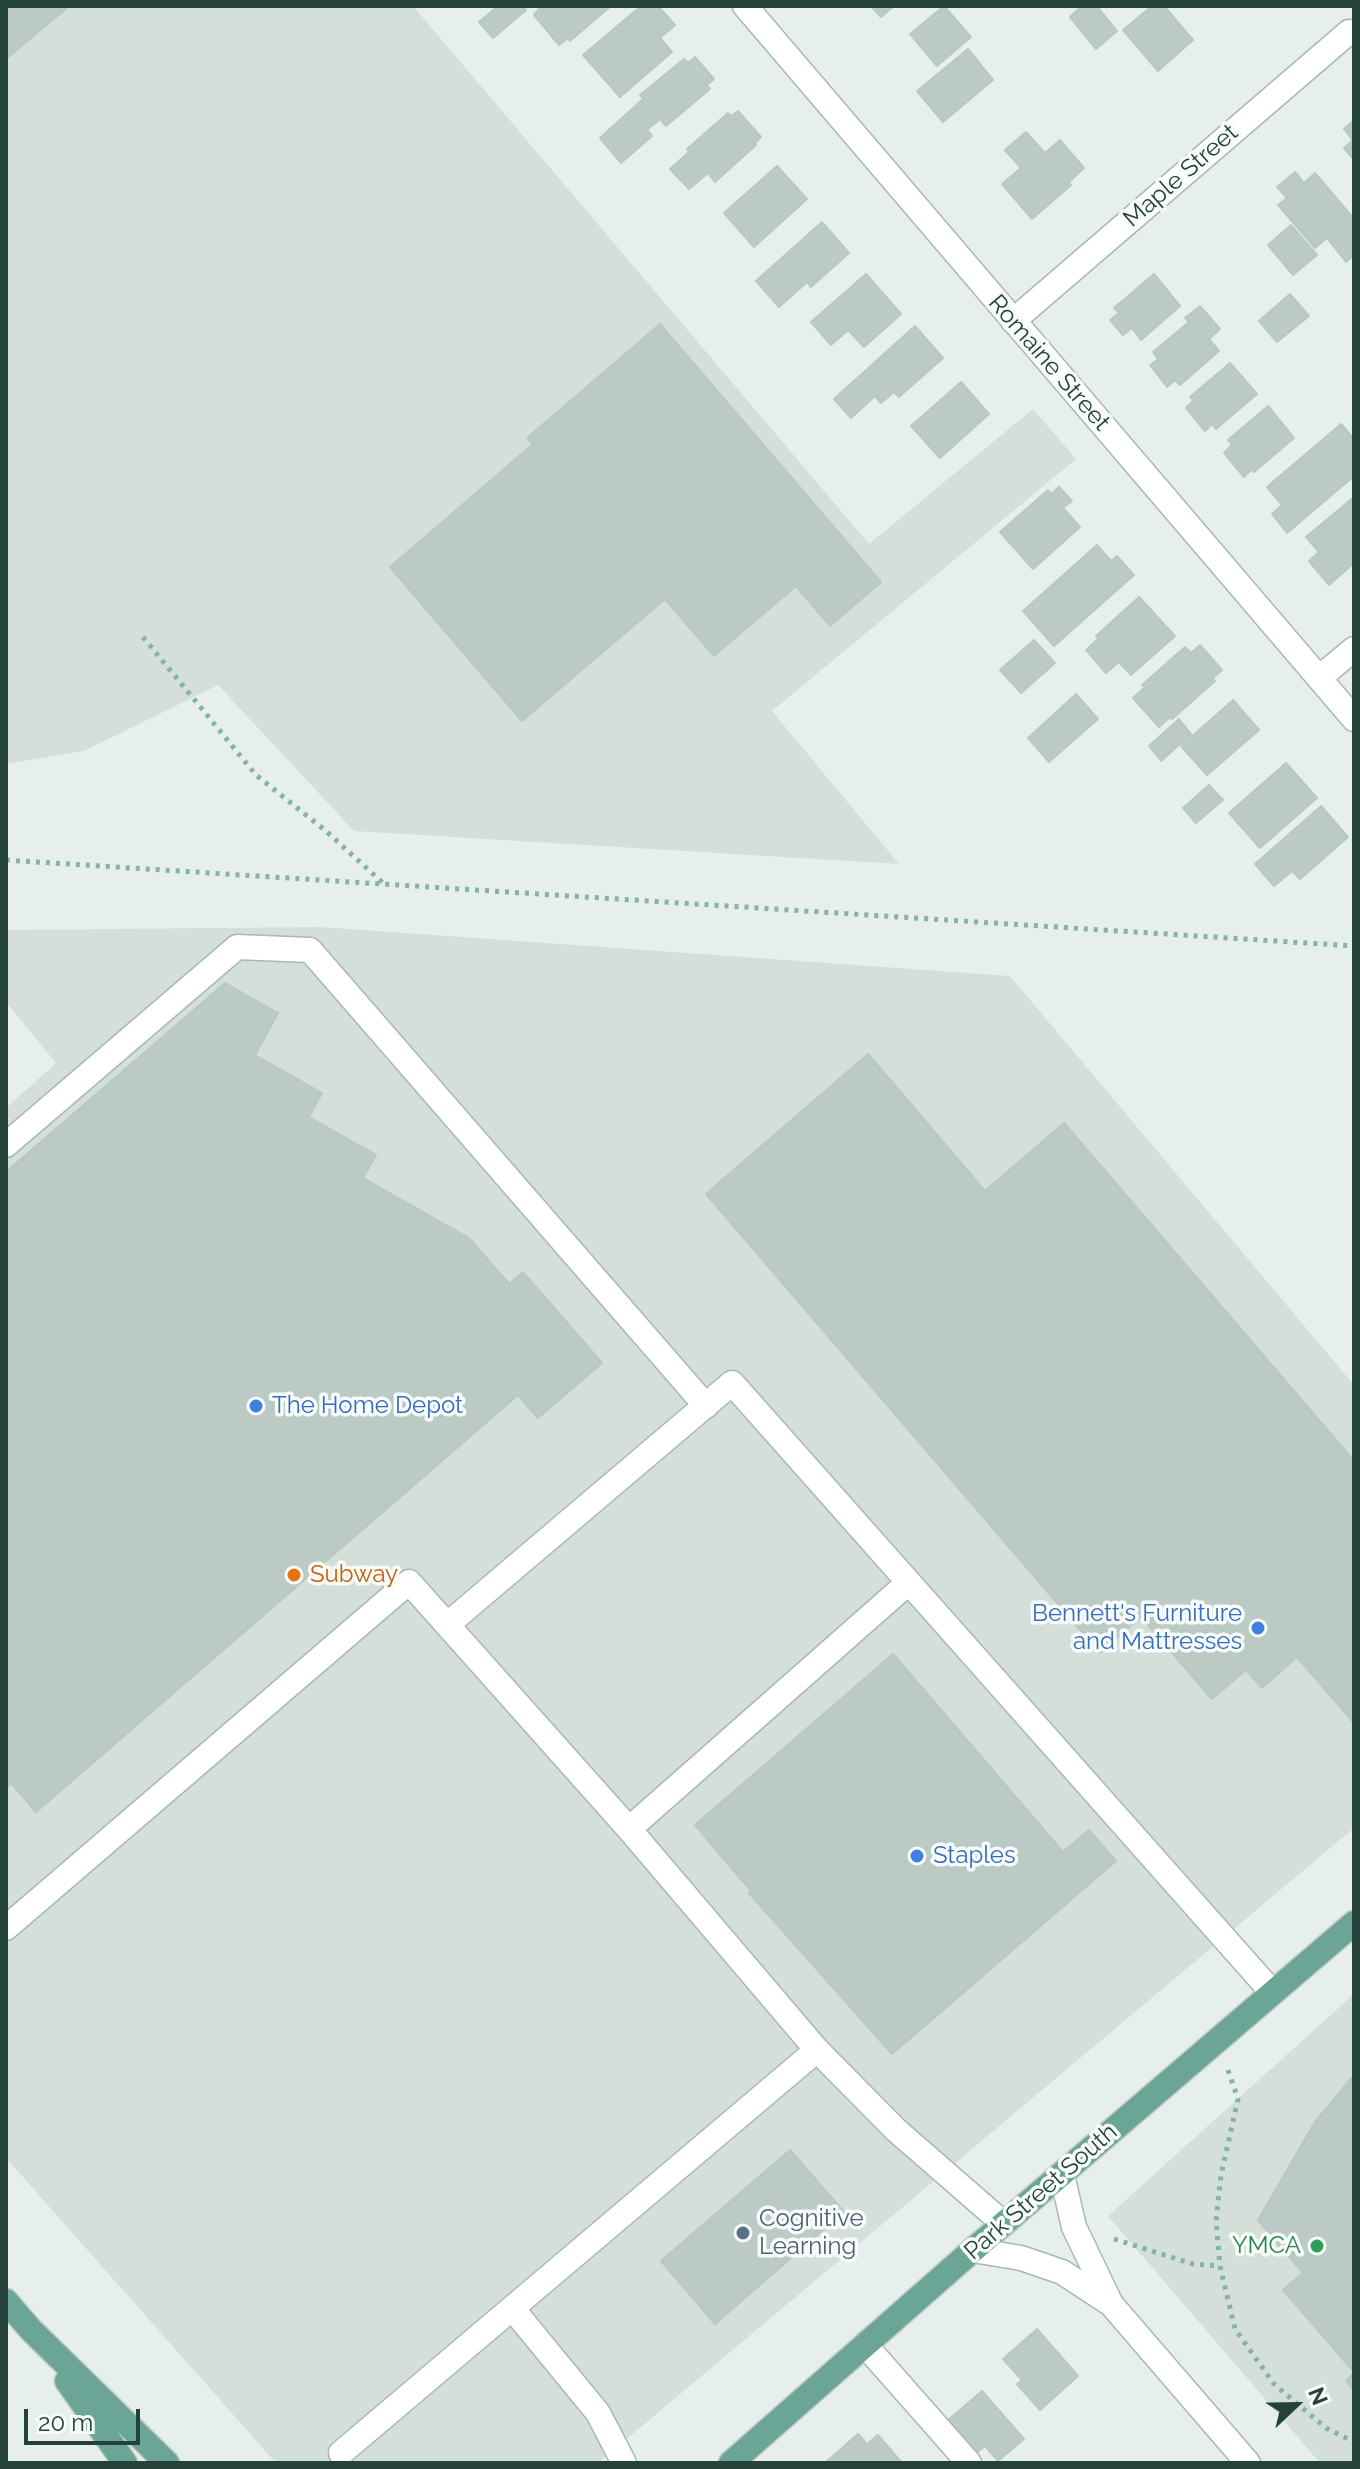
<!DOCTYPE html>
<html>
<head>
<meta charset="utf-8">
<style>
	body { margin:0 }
	#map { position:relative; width:1360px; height:2469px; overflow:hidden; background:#e6efeb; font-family:Raleway,sans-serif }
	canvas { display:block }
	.frame { position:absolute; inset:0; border:8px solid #24423a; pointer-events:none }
	.north { position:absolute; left:1256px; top:2365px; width:80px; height:80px; -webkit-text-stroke:6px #f7fbf9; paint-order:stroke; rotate:68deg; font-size:22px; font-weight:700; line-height:32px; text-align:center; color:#24423a }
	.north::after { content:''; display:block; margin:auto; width:28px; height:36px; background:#24423a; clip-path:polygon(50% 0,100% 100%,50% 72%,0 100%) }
	.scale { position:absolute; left:24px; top:2409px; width:116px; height:36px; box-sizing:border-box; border:4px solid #24423a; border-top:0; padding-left:10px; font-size:24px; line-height:28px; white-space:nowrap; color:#24423a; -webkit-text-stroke:6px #f7fbf9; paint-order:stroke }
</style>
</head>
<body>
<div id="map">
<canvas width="1360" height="2469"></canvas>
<div class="frame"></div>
<div class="north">N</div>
<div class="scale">20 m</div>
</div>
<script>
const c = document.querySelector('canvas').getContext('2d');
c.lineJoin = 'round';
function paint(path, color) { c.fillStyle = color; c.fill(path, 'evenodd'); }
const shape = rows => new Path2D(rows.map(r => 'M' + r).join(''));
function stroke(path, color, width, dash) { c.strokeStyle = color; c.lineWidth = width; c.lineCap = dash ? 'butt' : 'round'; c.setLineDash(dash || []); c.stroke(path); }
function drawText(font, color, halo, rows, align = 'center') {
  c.font = font + ' Raleway,sans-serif'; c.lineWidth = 7; c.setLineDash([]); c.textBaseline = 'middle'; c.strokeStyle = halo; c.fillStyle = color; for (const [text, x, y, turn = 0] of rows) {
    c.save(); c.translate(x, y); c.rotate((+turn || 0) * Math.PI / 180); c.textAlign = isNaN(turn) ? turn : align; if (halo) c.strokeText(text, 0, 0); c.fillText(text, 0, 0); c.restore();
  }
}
const built = shape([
	[6,6,413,6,869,544,1033,409,1076,459,772,711,899,864,354,831,218,685,84,751,6,764],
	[321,927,1010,976,1354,1385,1354,1828,598,2463,276,2463,6,2158,6,1108,56,1063,6,1002,6,930],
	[1354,1994,1354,2463,1320,2463,1108,2216]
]);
const building = shape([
	[6,6,69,6,6,59,6,6],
	[498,6,522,6,526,10,493,38,479,22,498,6],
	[541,6,611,6,570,41,568,38,559,45,534,15,541,6],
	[641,6,658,6,675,25,660,38,672,52,620,97,583,55,641,6],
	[871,6,894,6,881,17,871,6],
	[944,6,971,37,937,66,910,34,944,6],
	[1082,6,1097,6,1117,31,1096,49,1070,17,1082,6],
	[1152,6,1164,6,1193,40,1158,71,1123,30,1152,6],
	[968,49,993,80,943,122,917,91,968,49],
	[695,57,714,79,707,85,710,89,666,126,660,119,647,130,652,136,621,163,600,138,643,99,640,95,684,59,688,63,695,57],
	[738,111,761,137,755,143,756,145,715,182,708,173,689,189,670,169,689,152,687,149,728,113,731,116,738,111],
	[1354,120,1354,160,1344,148,1353,140,1344,129,1354,120],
	[1026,132,1045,153,1060,140,1084,168,1069,182,1071,185,1032,219,1002,184,1021,168,1005,150,1026,132],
	[777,166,807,199,754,247,724,213,777,166],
	[1295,172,1304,183,1315,173,1354,219,1354,255,1346,262,1327,238,1315,248,1278,205,1287,198,1277,187,1295,172],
	[822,222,849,253,811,287,807,282,779,307,756,281,822,222],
	[1291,225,1317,255,1293,275,1268,245,1291,225],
	[866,274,901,314,864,347,848,330,831,345,811,322,866,274],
	[1154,274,1180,306,1141,340,1132,328,1123,335,1110,320,1119,313,1114,308,1154,274],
	[1290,294,1309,316,1277,342,1259,321,1290,294],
	[1200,306,1220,329,1209,339,1219,351,1180,385,1175,380,1167,387,1150,365,1158,359,1153,352,1189,322,1185,318,1200,306],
	[660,324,881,582,830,626,796,586,714,656,665,599,522,721,390,567,533,444,527,438,660,324],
	[915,326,943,358,899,397,894,392,881,403,875,396,851,418,834,399,915,326],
	[1230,363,1257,394,1216,429,1212,424,1205,431,1186,408,1193,401,1190,397,1230,363],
	[961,382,989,414,940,458,911,426,961,382],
	[1268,406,1294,438,1254,472,1252,469,1244,477,1224,453,1232,445,1228,440,1268,406],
	[1341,424,1354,439,1354,476,1287,533,1272,514,1282,505,1267,487,1341,424],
	[1059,487,1072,501,1063,508,1080,527,1033,569,1000,532,1048,490,1051,494,1059,487],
	[1354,497,1354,563,1329,585,1309,561,1319,552,1306,537,1354,497],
	[1097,545,1111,561,1117,556,1134,575,1054,646,1023,611,1097,545],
	[1139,597,1175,636,1131,675,1119,662,1106,673,1086,650,1098,639,1096,636,1139,597],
	[1034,640,1055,663,1021,693,1000,670,1034,640],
	[1200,645,1222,670,1213,678,1215,681,1172,719,1170,717,1159,727,1133,698,1145,687,1142,685,1185,647,1191,653,1200,645],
	[1076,694,1098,719,1049,762,1028,738,1076,694],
	[1233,700,1259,730,1207,775,1181,746,1233,700],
	[1179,719,1191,734,1161,761,1149,746,1179,719],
	[1286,763,1317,798,1260,848,1229,813,1286,763],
	[1209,785,1223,800,1196,823,1183,808,1209,785],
	[1321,806,1348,837,1300,879,1292,871,1274,886,1255,864,1321,806],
	[225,983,278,1013,255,1055,322,1093,309,1117,376,1155,363,1178,469,1238,509,1284,523,1272,602,1363,538,1418,518,1395,36,1812,11,1783,6,1788,6,1172,225,983],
	[868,1054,985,1191,1064,1123,1354,1461,1354,1723,1297,1657,1262,1688,1246,1670,1212,1699,1141,1617,1100,1653,706,1194,868,1054],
	[893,1654,1063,1852,1089,1830,1116,1861,892,2054,749,1893,751,1891,695,1825,893,1654],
	[1354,2075,1354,2372,1283,2290,1303,2273,1258,2220,1315,2122,1354,2075],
	[790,2150,844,2212,715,2324,661,2261,790,2150],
	[1037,2329,1078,2376,1040,2410,1017,2384,1022,2380,1003,2359,1037,2329],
	[1354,2373,1354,2390,1346,2381,1354,2373],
	[982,2391,1024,2439,998,2461,985,2446,975,2454,947,2421,982,2391],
	[858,2434,867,2444,878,2435,902,2463,825,2463,858,2434]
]);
const path = shape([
	[143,637,256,775,326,831,384,884],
	[6,860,1354,946],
	[1228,2070,1238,2099,1221,2175,1216,2221,1220,2266,1235,2329,1274,2384,1326,2428,1354,2442],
	[1114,2239,1193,2264,1220,2266]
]);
const minor = shape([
	[745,6,1354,719],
	[1013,321,1349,32],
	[1319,678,1354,649],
	[6,1145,237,947,310,950,706,1406],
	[448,1624,732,1383,1272,1992],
	[629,1829,908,1583],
	[6,1928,409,1582,629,1829,817,2050,896,2130,1004,2224],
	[1062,2175,1074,2227,1110,2302],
	[973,2250,1021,2258,1062,2272,1111,2304,1248,2463],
	[512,2308,598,2413,624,2463],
	[865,2345,969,2463],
	[341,2453,817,2050]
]);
const major = shape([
	[6,2301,31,2330,167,2463],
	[67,2381,125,2463],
	[731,2463,973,2250,1354,1923]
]);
const markers = [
	[256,1406,8,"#3f7fe0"],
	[294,1575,8,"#e8710a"],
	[1258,1628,8,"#3f7fe0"],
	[917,1856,8,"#3f7fe0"],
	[743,2233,8,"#5c6f8a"],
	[1317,2246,8,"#2e9e5b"]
];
const streetNames = [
	["Maple Street",1181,176,-41],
	["Romaine Street",1049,363,49],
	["Park Street South",1041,2192,-41]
];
const shopNames = [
	["The Home Depot",272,1406],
	["Bennett's Furniture",1242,1614,"right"],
	["and Mattresses",1242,1642,"right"],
	["Staples",933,1856]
];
const foodNames = [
	["Subway",310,1575]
];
const serviceNames = [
	["Cognitive",759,2219],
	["Learning",759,2247]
];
const leisureNames = [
	["YMCA",1301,2246]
];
paint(built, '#d4dfda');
paint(building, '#bbcac4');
stroke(building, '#b8c9c2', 2);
stroke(minor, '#a8b8b2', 27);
stroke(major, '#c2cac8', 27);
stroke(path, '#86b3a5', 5, [4, 6]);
stroke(minor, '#fff', 24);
stroke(major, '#6aa596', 24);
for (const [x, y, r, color] of markers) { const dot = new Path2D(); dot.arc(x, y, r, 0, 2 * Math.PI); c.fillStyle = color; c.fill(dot); stroke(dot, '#f7fbf9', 3); }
drawText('24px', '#24423a', '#f7fbf9', streetNames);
drawText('24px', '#366cbe', '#f7fbf9', shopNames, 'left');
drawText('24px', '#c56008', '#f7fbf9', foodNames, 'left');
drawText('24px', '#4e5e75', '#f7fbf9', serviceNames, 'left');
drawText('24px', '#27864d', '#f7fbf9', leisureNames, 'right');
</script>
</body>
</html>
